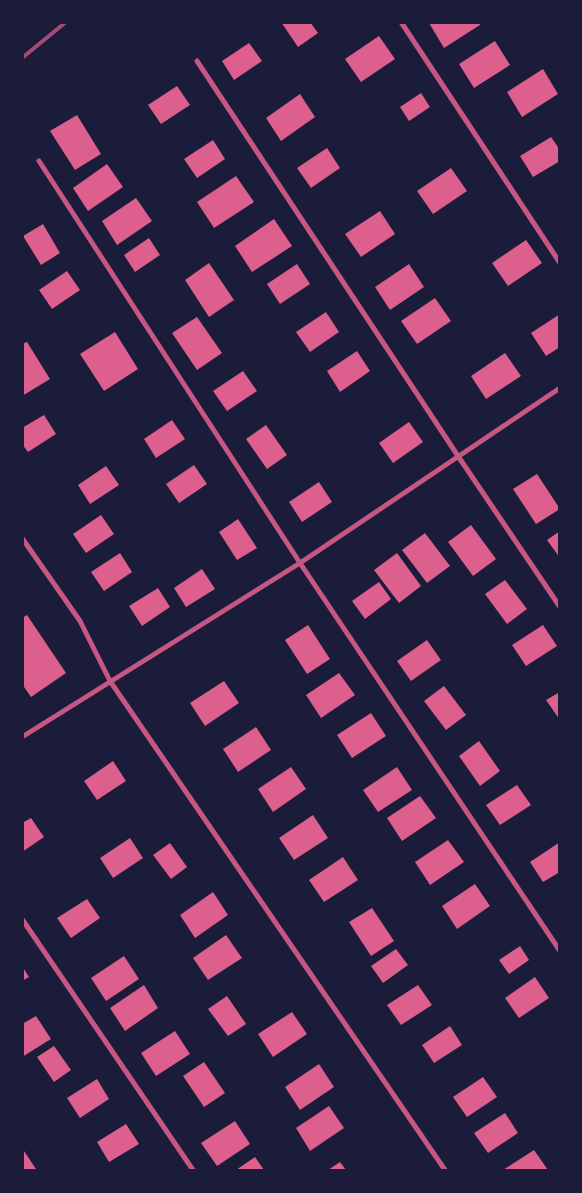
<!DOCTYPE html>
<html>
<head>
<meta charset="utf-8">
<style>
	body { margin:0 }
	#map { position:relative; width:582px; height:1193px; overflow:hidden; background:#1b1b3a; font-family:"Fira Sans",sans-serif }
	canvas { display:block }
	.frame { position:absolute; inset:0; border:24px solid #1b1b3a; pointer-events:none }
</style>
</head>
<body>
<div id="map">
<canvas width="582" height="1193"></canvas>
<div class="frame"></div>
</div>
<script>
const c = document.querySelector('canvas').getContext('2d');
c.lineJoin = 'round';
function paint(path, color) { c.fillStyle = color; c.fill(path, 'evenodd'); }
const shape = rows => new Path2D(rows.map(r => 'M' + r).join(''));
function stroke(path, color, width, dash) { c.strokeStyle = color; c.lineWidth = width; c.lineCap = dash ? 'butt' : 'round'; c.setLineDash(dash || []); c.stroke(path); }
const building = shape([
	[281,22,310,22,318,33,298,47],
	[430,22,479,22,480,25,444,48,429,23],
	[379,36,395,59,361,82,345,59],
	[495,41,510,65,474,88,459,64],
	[249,43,262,61,234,80,222,61],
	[543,69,558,94,522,117,507,92],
	[177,86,190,105,161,124,148,105],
	[421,93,430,107,409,121,400,107],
	[300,94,315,117,281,141,266,118],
	[77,115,101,154,75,170,50,131],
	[551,137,560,150,560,161,533,177,520,156],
	[213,140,225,159,197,178,184,159],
	[327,148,340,168,311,188,297,168],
	[107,164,123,187,88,211,73,188],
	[451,168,467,191,433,214,417,191],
	[236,176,254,202,214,228,197,202],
	[136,198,152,221,117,245,102,221],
	[380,211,395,234,361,257,345,234],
	[274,219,292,246,252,272,235,246],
	[43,224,60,253,41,265,23,236],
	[149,238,160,255,135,272,124,255],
	[526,240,542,263,508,286,492,263],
	[209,263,234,300,209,317,185,280],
	[297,264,310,284,280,304,267,284],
	[409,264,424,287,390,310,375,287],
	[67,271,80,290,52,309,39,290],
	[435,298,451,321,417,344,401,321],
	[326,312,339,332,310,352,296,332],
	[560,314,560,347,546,356,531,333],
	[197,317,222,353,197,370,172,333],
	[115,332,138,369,104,391,80,354],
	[27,342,50,379,22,396,22,344],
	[357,351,370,371,340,392,327,371],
	[505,353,521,376,486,399,471,376],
	[243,371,257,391,227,411,213,391],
	[44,415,56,434,28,452,22,444,22,428],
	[172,420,185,439,156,458,144,439],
	[409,422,423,442,393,463,379,443],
	[266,425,287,455,267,469,246,439],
	[194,465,207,484,179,503,166,484],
	[106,466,119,485,90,504,78,485],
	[537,474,560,509,536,524,513,489],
	[319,482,332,502,302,522,289,502],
	[101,515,114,534,86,553,73,534],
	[238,519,257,548,237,560,219,532],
	[471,525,496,559,473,576,448,542],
	[560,531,560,558,547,540],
	[425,533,450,566,427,583,402,550],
	[120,553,132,572,104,591,91,572],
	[397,553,421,586,399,603,374,570],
	[202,569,215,589,186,607,174,588],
	[505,580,527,609,507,624,485,594],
	[379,582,391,599,365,619,352,601],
	[158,588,170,607,142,626,129,606],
	[27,615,66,673,31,697,22,684,22,618],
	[308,625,330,659,307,674,285,640],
	[543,625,557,646,526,666,512,645],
	[427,640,441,660,411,681,397,661],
	[339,673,355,695,321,718,306,695],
	[224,681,239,703,205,726,190,703],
	[444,686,466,715,446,730,424,701],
	[560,692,560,720,546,700],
	[371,713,386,736,352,758,337,735],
	[256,727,271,750,238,772,223,749],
	[479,741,500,771,480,786,459,756],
	[113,761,126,781,97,800,84,781],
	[291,767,306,789,273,812,258,789],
	[397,767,412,790,378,812,363,790],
	[517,785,531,805,500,825,486,805],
	[420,796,436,818,402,841,387,818],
	[313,815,328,838,294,860,279,838],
	[31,818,44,837,22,852,22,823],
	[130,838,143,858,113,878,100,858],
	[448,840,464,862,430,885,415,862],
	[560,842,560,872,543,882,530,862],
	[170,843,187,867,171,879,153,855],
	[343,857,358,880,324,902,309,880],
	[475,884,490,906,457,929,442,906],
	[213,892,228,915,195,938,180,915],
	[87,899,100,918,71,938,57,918],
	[372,908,394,941,371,956,349,922],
	[226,935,242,958,208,980,193,958],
	[520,946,529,960,509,974,499,960],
	[396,949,408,965,383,983,371,966],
	[124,956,139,979,106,1001,91,978],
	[22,966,29,977,22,981],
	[535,977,549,998,519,1018,505,998],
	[144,985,158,1008,125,1031,110,1008],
	[418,985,432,1005,401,1025,387,1005],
	[227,996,246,1024,228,1036,208,1009],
	[292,1012,307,1034,273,1057,258,1034],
	[36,1016,51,1039,22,1057,22,1024],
	[450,1026,462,1045,434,1063,422,1045],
	[175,1031,190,1054,156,1076,141,1053],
	[54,1046,71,1070,54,1082,37,1057],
	[204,1062,225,1093,204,1107,183,1076],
	[319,1064,334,1087,300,1110,285,1087],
	[483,1077,497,1097,467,1117,453,1097],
	[97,1079,109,1099,80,1118,67,1098],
	[329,1106,344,1128,310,1151,296,1128],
	[505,1113,518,1133,488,1153,474,1133],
	[235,1121,250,1144,217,1166,201,1143],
	[126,1124,139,1144,109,1162,97,1142],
	[22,1148,36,1169,34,1170,22,1170],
	[534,1150,548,1170,503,1170],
	[255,1157,264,1170,236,1170],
	[340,1162,346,1170,328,1170]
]);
const minor = shape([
	[401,22,560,263],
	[197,61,458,456,560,607],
	[39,161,300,563,560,951],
	[22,538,80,621,110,681,445,1170],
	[22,737,300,563,560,388],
	[22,919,193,1170]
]);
const rail = shape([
	[22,58,66,22]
]);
paint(building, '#dd5f8e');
stroke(minor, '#c65784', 5);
stroke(rail, '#a44b75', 4);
</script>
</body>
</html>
